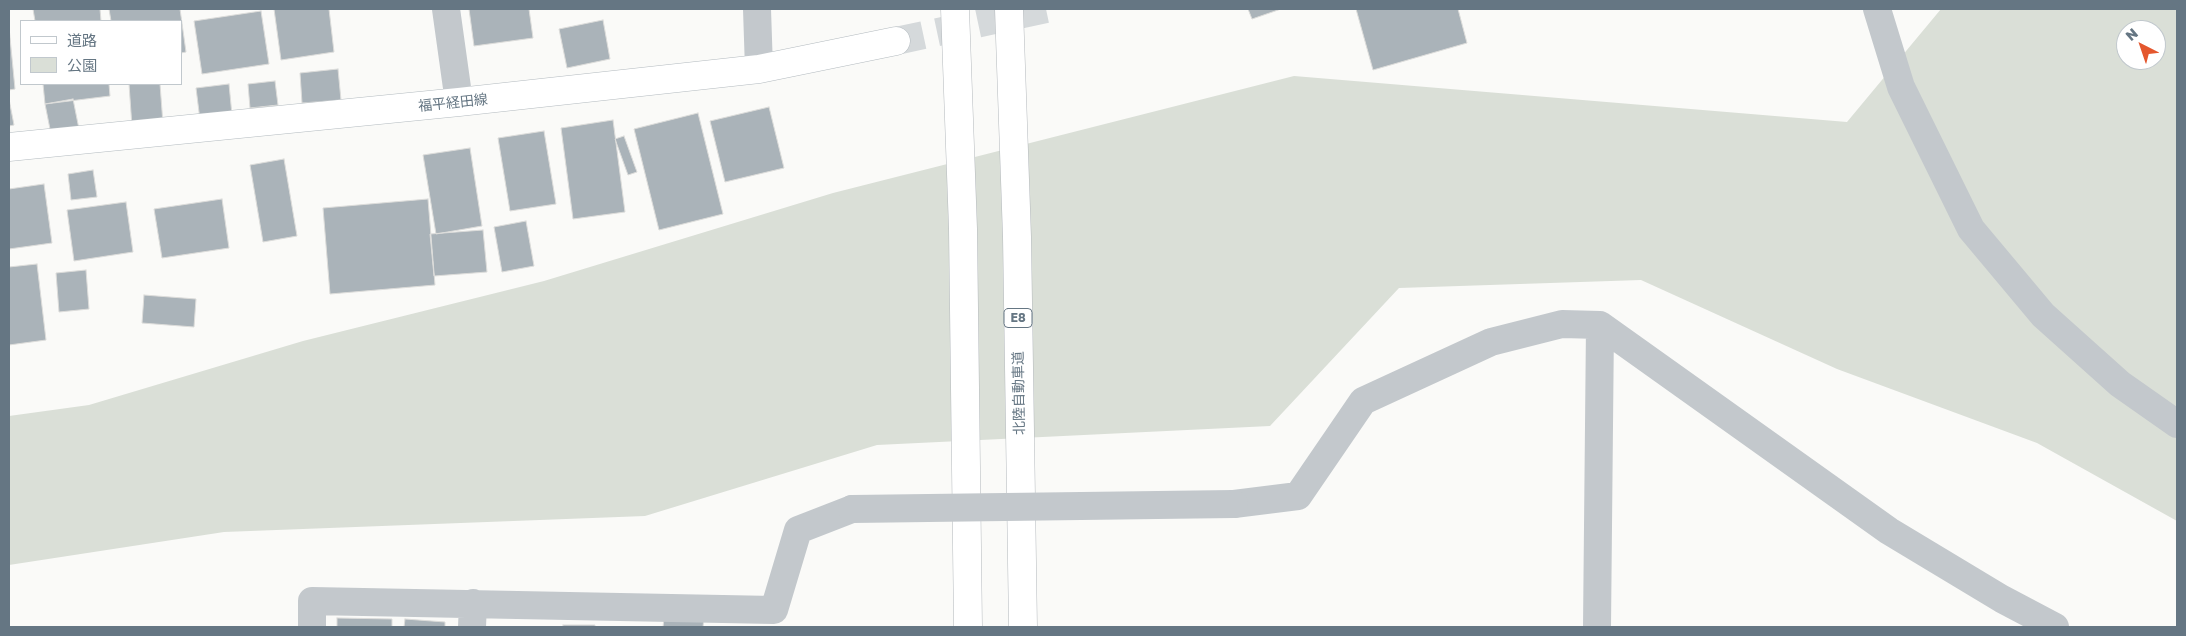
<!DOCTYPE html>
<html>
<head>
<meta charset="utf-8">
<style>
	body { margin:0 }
	#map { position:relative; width:2186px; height:636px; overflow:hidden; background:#fafaf8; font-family:"Golos Text","Noto Sans JP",sans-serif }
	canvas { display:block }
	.frame { position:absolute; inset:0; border:10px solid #657683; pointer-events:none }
	.legend { position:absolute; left:20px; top:20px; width:162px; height:65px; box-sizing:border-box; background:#fff; border:1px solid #c1c8cd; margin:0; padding:6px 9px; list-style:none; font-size:15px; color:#657683 }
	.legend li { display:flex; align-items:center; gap:10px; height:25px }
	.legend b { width:25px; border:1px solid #c1c8cd }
	.north { position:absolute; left:2116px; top:20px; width:50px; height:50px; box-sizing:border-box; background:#fff; border:1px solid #c1c8cd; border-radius:50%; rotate:319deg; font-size:14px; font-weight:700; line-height:20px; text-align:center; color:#657683 }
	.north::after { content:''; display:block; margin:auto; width:18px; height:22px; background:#e4572e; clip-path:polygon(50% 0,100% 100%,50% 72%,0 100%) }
</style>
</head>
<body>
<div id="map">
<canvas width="2186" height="636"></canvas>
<div class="frame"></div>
<ul class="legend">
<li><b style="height:6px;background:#fff"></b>道路</li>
<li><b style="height:14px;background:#dadfd7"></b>公園</li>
</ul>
<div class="north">N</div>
</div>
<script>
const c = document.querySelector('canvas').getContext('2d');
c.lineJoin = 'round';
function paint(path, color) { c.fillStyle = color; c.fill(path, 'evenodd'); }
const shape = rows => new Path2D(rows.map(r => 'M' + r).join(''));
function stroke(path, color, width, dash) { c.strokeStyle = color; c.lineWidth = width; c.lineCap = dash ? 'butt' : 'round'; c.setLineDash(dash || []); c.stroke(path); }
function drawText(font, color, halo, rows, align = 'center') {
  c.font = font + ' "Golos Text","Noto Sans JP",sans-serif'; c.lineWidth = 5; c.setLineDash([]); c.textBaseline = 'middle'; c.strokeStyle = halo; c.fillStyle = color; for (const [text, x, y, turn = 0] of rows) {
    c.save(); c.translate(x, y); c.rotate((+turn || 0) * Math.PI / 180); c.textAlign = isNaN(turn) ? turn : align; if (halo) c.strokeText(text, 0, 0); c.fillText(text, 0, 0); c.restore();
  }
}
const green = shape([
	[1941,9,2177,9,2177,521,2037,443,1837,369,1641,280,1399,288,1270,426,877,445,645,516,224,532,9,565,9,416,89,405,303,341,544,281,833,193,1294,76,1847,122],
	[2126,30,2156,30,2156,60,2126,60]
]);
const building = shape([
	[33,9,100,9,101,21,35,21,33,9],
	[109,9,180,9,186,52,181,53,181,21,111,21,109,9],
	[274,9,329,9,334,52,281,60,274,9],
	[469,9,529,9,533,38,474,46,469,9],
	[1248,9,1281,9,1252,19,1248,9],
	[1356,9,1458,9,1467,43,1373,70,1356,9],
	[261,11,269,64,202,74,194,21,261,11],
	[603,20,610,59,567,68,559,29,603,20],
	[9,27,15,89,9,90,9,27],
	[338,69,341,100,302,103,300,73,338,69],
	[275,81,278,105,250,108,248,84,275,81],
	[43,84,109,84,110,96,45,104,43,84],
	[129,84,160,84,163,124,132,127,129,84],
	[229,84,232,115,200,120,196,88,229,84],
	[9,99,14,125,9,126,9,99],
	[73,99,79,129,51,134,45,104,73,99],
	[769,107,784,168,725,182,710,121,769,107],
	[698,113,723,214,659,230,634,129,698,113],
	[613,120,625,212,573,219,561,128,613,120],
	[544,131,556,204,510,211,498,138,544,131],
	[624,136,637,172,628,175,615,139,624,136],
	[470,148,482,226,436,234,423,155,470,148],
	[284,159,297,236,263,242,250,165,284,159],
	[93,170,97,197,71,200,68,174,93,170],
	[44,184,52,243,9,249,9,189,44,184],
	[222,199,229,248,162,258,154,209,222,199],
	[428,199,435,285,330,294,323,208,428,199],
	[126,202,133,252,74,261,67,210,126,202],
	[526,221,534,266,502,272,494,227,526,221],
	[483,230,487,272,434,276,430,234,483,230],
	[37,264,46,340,9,345,9,267,37,264],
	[86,270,89,309,59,312,56,273,86,270],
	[144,295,196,299,194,327,142,323,144,295],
	[337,618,392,619,392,627,337,627,337,618],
	[664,618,704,618,703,627,663,627,664,618],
	[405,619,445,622,445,627,404,627,405,619],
	[563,625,595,625,595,627,563,627,563,625]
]);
const secondaryTunnel = shape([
	[896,41,1046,9]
]);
const minor = shape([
	[446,9,459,102],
	[1877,9,1901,87,1971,229,2043,315,2120,384,2177,424],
	[1600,325,1889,531,2002,599,2055,627],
	[1234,504,1298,496,1363,401,1491,342,1562,324,1600,325,1597,627],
	[312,627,312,601,774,610,798,530,852,509],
	[472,627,473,603]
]);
const tertiary = shape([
	[757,9,759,69]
]);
const secondary = shape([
	[9,147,459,102,759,69,896,41]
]);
const motorway = shape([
	[955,9,963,229,968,627],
	[1009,9,1017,237,1023,627]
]);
const minorBridge = shape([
	[852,509,1234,504]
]);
const shields = [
	[1018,318,28]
];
const shieldNames = [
	["E8",1018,318]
];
const streetNames = [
	["福平経田線",453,103,-6],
	["北陸自動車道",1019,393,-91]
];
paint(green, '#dadfd7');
paint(building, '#aab3b9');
stroke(building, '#dcdcda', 1);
stroke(secondaryTunnel, '#d5d9db', 28, [28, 14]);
stroke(secondary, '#b3babf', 29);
stroke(motorway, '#b4b9bd', 29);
stroke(minor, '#c3c8cc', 28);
stroke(tertiary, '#c3c8cc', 28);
stroke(secondary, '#fff', 28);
stroke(motorway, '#fff', 28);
stroke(minorBridge, '#c3c8cc', 28);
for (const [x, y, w] of shields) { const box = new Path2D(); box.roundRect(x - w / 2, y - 9.5, w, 19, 4); c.fillStyle = '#fff'; c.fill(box); stroke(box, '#657683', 1); }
drawText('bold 12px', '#657683', null, shieldNames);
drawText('14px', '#657683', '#fff', streetNames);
</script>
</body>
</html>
